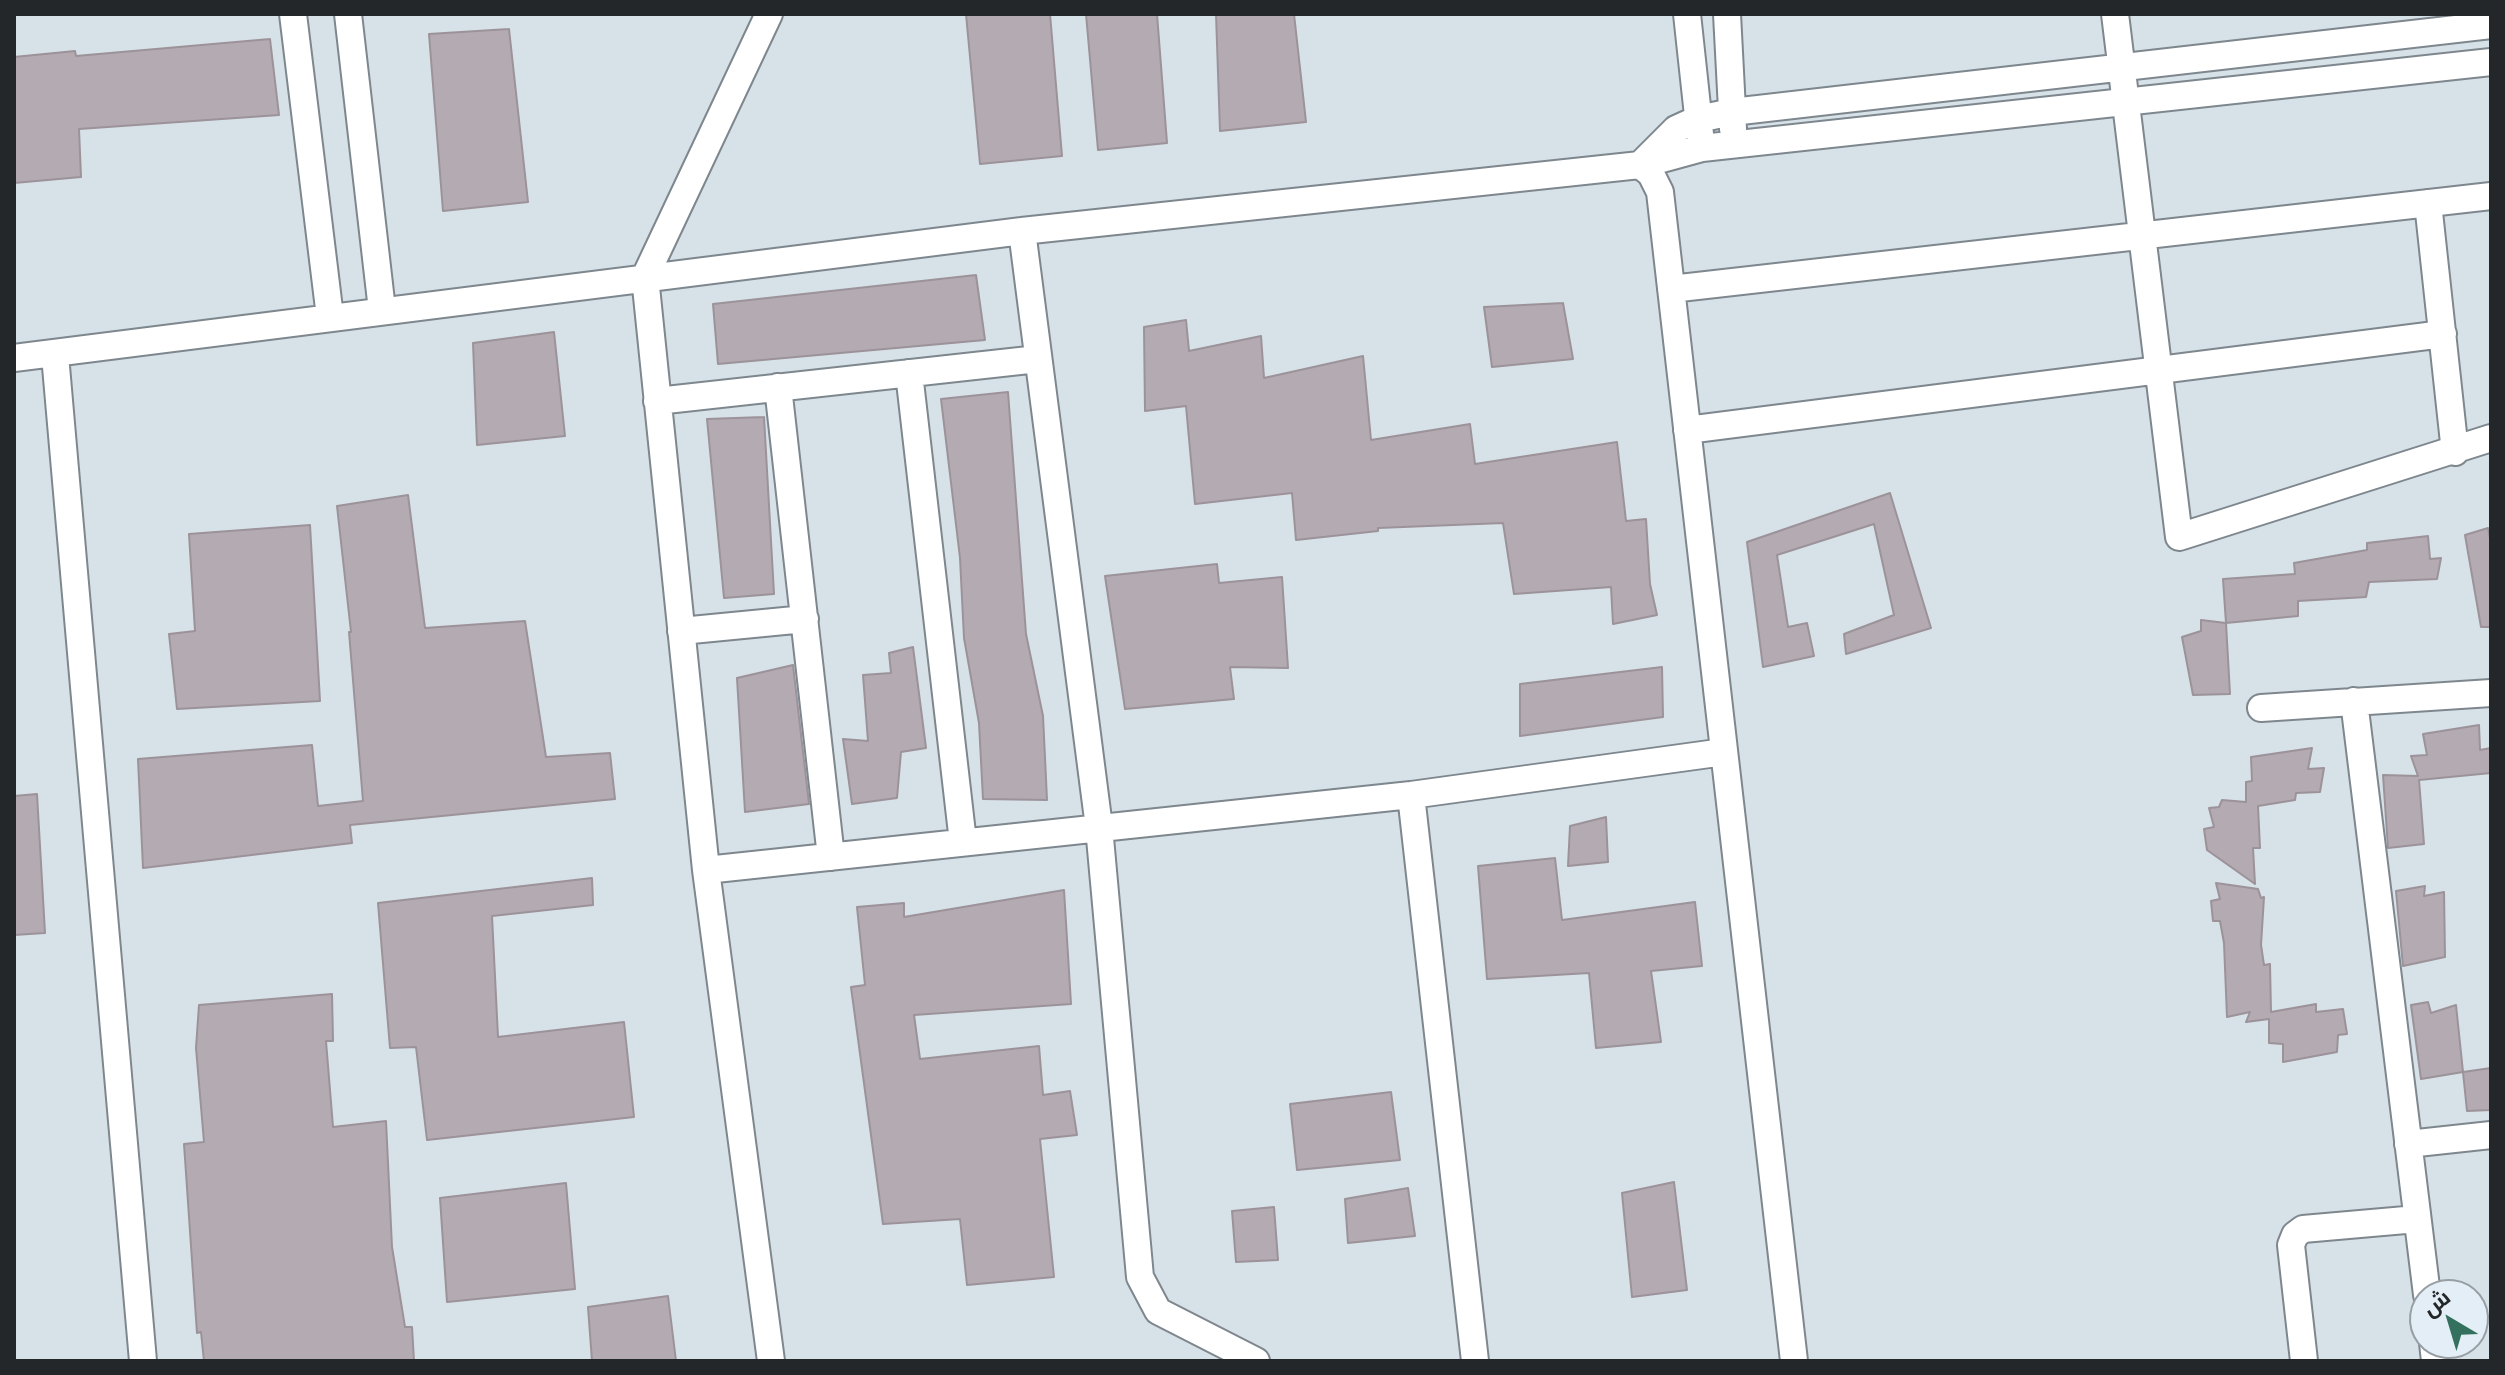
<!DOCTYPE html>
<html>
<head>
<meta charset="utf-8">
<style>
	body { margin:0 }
	#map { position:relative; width:2505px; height:1375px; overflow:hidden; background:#d7e1e8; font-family:"Noto Sans",Cairo,sans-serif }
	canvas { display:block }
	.frame { position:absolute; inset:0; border:16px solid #232729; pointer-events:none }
	.north { position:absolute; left:2409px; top:1279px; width:80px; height:80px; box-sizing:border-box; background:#e4eef6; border:2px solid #979ea4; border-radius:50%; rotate:322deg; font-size:22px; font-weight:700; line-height:32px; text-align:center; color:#232729 }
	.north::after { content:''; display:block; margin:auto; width:28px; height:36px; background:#33715e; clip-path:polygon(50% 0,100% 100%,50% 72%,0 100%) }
</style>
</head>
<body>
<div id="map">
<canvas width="2505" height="1375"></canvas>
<div class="frame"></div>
<div class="north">ش</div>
</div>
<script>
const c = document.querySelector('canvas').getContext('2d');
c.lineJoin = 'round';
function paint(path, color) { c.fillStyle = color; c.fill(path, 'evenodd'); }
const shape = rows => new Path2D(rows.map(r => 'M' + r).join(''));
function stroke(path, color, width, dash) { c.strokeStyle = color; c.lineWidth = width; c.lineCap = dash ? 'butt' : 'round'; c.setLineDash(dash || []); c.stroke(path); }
const building = shape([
	[966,14,1050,14,1062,156,980,164,966,14],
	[1086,14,1157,14,1167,143,1098,150,1086,14],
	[1216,14,1294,14,1306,122,1220,131,1216,14],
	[509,29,528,202,443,211,429,34,509,29],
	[270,39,279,115,79,129,81,177,14,183,14,57,75,51,76,56,270,39],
	[976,275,985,340,718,364,713,304,976,275],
	[1563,303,1573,359,1492,367,1484,307,1563,303],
	[1186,320,1189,351,1261,336,1264,378,1363,356,1371,440,1470,424,1475,464,1617,442,1626,521,1646,519,1650,584,1657,615,1613,624,1611,587,1514,594,1503,523,1378,528,1378,531,1296,540,1292,493,1195,504,1186,406,1145,411,1144,327,1186,320],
	[554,332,565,436,477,445,473,343,554,332],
	[1008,392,1026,634,1043,716,1047,800,983,799,979,723,964,638,960,558,941,399,1008,392],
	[764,417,774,594,724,598,707,419,764,417],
	[1890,493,1931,628,1846,654,1844,634,1894,615,1874,524,1777,555,1788,627,1807,623,1814,656,1763,667,1747,542,1890,493],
	[408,495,425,628,525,621,546,757,610,753,615,799,350,825,352,843,143,868,138,759,312,745,318,806,363,801,349,632,351,632,337,506,408,495],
	[310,525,320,701,177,709,169,634,195,631,189,534,310,525],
	[2488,528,2491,543,2491,627,2481,627,2465,535,2488,528],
	[2428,536,2430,559,2441,558,2437,579,2369,582,2366,597,2298,601,2298,616,2226,623,2223,579,2295,574,2294,563,2367,550,2367,543,2428,536],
	[1217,564,1219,583,1282,577,1288,668,1230,667,1234,699,1125,709,1105,576,1217,564],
	[2201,620,2226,623,2230,694,2193,695,2182,637,2201,631,2201,620],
	[913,647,926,748,901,752,897,798,852,804,843,739,868,741,863,675,891,673,889,653,913,647],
	[793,665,809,804,745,812,737,678,793,665],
	[1662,667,1663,717,1520,736,1520,684,1662,667],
	[2479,725,2480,750,2491,748,2491,773,2419,780,2424,844,2388,848,2383,775,2418,776,2411,756,2427,755,2423,734,2479,725],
	[2312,748,2308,769,2324,768,2320,792,2296,793,2295,800,2258,806,2260,848,2253,848,2255,884,2207,850,2204,829,2214,827,2209,808,2219,807,2222,800,2246,802,2246,782,2252,781,2251,757,2312,748],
	[37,794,45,933,14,935,14,796,37,794],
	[1606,817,1608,862,1568,866,1570,826,1606,817],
	[1555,858,1562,920,1695,902,1702,966,1651,971,1661,1042,1596,1048,1589,973,1487,979,1478,866,1555,858],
	[592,878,593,905,492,916,498,1037,624,1022,634,1117,427,1140,416,1047,390,1048,378,903,592,878],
	[2216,883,2258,889,2261,898,2264,897,2261,945,2264,965,2270,964,2271,1012,2316,1004,2316,1012,2343,1009,2347,1034,2338,1035,2337,1052,2283,1062,2283,1044,2269,1043,2269,1019,2246,1022,2250,1012,2227,1017,2224,943,2220,921,2213,921,2211,901,2220,899,2216,883],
	[2425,886,2424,896,2444,892,2445,957,2403,966,2396,891,2425,886],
	[1064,890,1071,1004,914,1015,920,1059,1039,1046,1043,1095,1070,1091,1077,1135,1040,1139,1054,1277,967,1285,960,1219,883,1224,851,987,865,985,857,907,904,903,904,917,1064,890],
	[332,994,333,1041,326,1041,333,1127,386,1121,392,1247,405,1327,412,1327,414,1361,204,1361,201,1332,197,1333,184,1144,204,1142,196,1048,199,1005,332,994],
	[2428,1002,2431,1013,2456,1005,2463,1072,2421,1079,2411,1005,2428,1002],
	[2491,1068,2491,1110,2467,1111,2463,1072,2491,1068],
	[1391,1092,1400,1160,1297,1170,1290,1104,1391,1092],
	[1674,1182,1687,1290,1632,1297,1622,1193,1674,1182],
	[566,1183,575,1289,447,1302,440,1198,566,1183],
	[1408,1188,1415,1236,1348,1243,1345,1199,1408,1188],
	[1274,1207,1278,1260,1236,1262,1232,1211,1274,1207],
	[668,1296,676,1361,592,1361,588,1307,668,1296]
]);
const minor = shape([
	[293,14,330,317],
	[348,14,382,310],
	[769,14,645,277,706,870,771,1361],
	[1687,14,1700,134],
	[1727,14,1733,129],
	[2115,14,2179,537,2491,438],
	[1642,163,1676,129,1698,119,1732,112,2491,25],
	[1640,165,1651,174,1660,192,1794,1361],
	[2428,203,2455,452],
	[1022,231,1099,827,1140,1277,1158,1311,1256,1361],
	[1671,289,2491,196],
	[55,355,143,1361],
	[14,358,1022,231,1640,165,1702,148,2491,62],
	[909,373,963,842],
	[778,387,831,857],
	[657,401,1038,359],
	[1687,430,2443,334],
	[681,631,805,619],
	[2354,701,2427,1295],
	[2261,708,2491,693],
	[1411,795,1475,1361],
	[706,870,1411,795,1724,752],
	[2408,1144,2491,1135],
	[2433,1343,2435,1361],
	[2304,1361,2291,1245,2295,1235,2303,1229,2417,1219]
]);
paint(building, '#b4abb2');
stroke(building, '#9c9299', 2);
stroke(minor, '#7e878e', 30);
stroke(minor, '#fff', 26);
</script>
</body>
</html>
